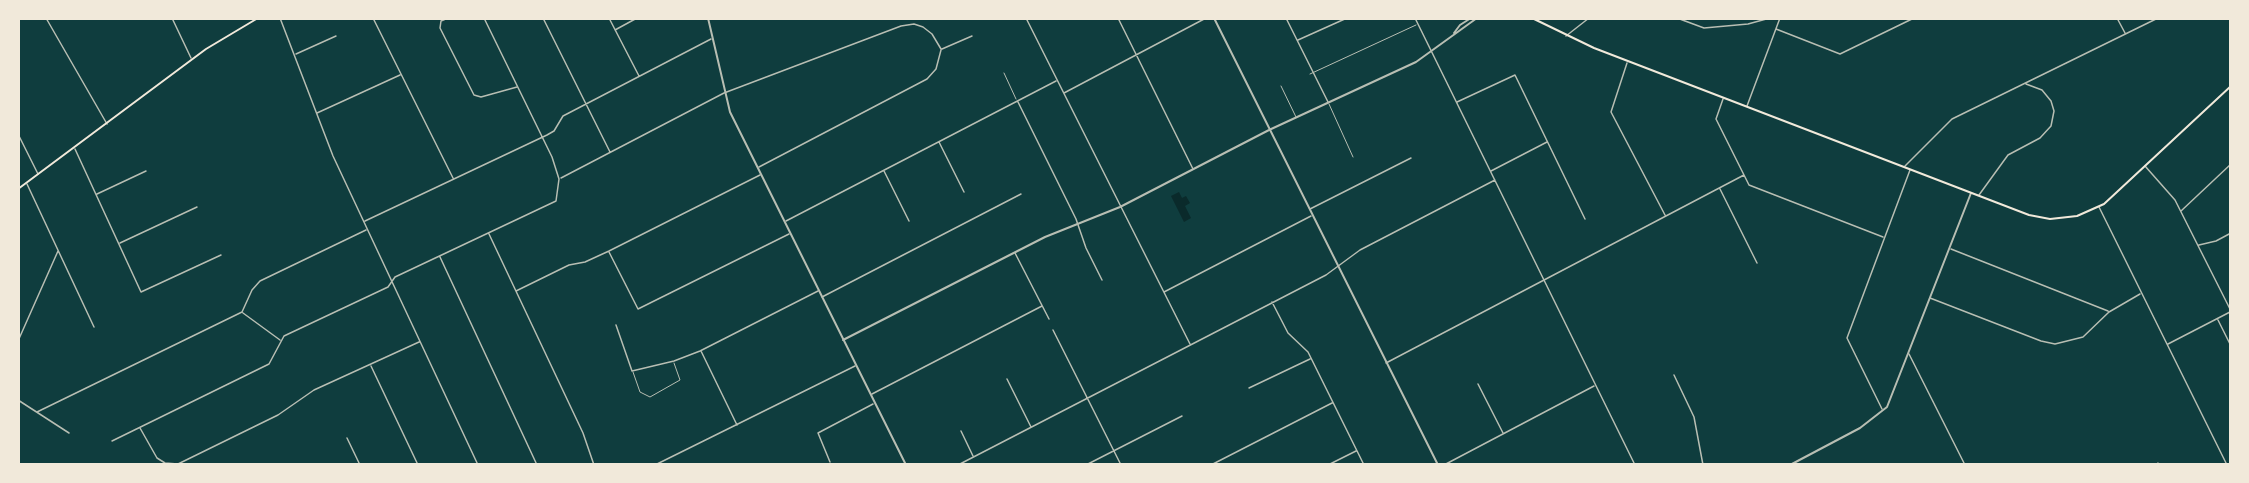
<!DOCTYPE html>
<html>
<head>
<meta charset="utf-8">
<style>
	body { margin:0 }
	#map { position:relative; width:2249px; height:483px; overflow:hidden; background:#0f3d3e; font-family:"PT Sans Narrow",sans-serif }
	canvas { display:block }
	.frame { position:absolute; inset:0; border:20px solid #f1e9da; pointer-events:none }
</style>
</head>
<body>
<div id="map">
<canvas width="2249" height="483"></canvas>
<div class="frame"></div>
</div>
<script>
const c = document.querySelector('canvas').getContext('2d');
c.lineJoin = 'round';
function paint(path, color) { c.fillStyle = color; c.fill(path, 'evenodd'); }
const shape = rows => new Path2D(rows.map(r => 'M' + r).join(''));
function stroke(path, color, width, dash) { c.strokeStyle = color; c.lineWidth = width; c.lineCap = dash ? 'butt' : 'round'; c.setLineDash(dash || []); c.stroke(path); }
const water = shape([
	[1179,192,1182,198,1186,196,1190,203,1185,206,1191,218,1184,222,1171,196]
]);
const service = shape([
	[1004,73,1016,99],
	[1310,74,1416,25],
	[1281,86,1296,117],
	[1329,104,1353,157],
	[633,372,640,392,650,397,680,380,674,363]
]);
const minor = shape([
	[46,18,107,124],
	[172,18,191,58],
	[280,18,333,156,478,465],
	[373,18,453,178],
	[448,18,441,21,440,28,474,95,481,97,517,87],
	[543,18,610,152],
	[609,18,639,76],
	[1026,18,1190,344],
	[1118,18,1193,169],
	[1286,18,1328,102],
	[1415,18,1635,465],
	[1677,18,1704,28,1748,24,1770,18],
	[2117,18,2125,33],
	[1776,29,1840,54,1914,18],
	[615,30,637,18],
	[1566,36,1589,18],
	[1298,40,1347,18],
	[942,49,972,36],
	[296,54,336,36],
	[1627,63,1611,112,1665,215],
	[1064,93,1206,18],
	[1723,99,1716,119,1749,185,1883,237],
	[1018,102,1076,219,1086,248,1102,280],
	[1457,102,1515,75,1585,219],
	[1747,106,1780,18],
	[317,113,400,75],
	[18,134,38,174],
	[939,142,964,192],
	[75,149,141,292,221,255],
	[1905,166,1952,119,2158,18],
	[2145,166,2175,200,2231,311],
	[759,167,927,79,936,69,941,50],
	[884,171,909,221],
	[1491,171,1547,142],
	[561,178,724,93,901,26,914,24,923,27,932,34,941,49],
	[27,184,94,327],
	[1720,189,1757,263],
	[97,194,146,171],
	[1979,195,2008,155,2040,138,2051,126,2054,111,2051,101,2042,90,2026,84],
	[2099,207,2227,465],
	[1310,209,1411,158],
	[2181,211,2231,164],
	[365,221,547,135,554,131,563,116,711,39],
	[786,221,1056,81],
	[489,234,583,433,594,465],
	[120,243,197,207],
	[2199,245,2216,241,2231,233],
	[1951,249,2108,311],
	[609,252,638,309,789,234],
	[1015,253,1049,319],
	[440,257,537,465],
	[516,291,569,265,585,262,609,251,760,175],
	[1164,292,1311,216],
	[822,297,1021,194],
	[1930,298,2041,341,2055,344,2083,337,2109,312,2140,294],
	[1272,302,1288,333,1308,352,1364,465],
	[243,313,280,340],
	[2218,320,2231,346],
	[616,325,632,371,674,361,700,351,818,291],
	[1053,330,1121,465],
	[18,341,58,251],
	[2168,344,2230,312],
	[701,351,737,425],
	[1909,354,1965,465],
	[1386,363,1744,175],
	[371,366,418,465],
	[1674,375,1694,417,1703,465],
	[1007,379,1031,427],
	[1478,384,1503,433],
	[1249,388,1310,359],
	[872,394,1042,306],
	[18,400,69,433],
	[1882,409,1847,338,1910,170],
	[37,412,242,312,252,290,260,281,366,230],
	[140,428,157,458,165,463,178,464,278,415,314,390,419,342],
	[961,431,973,456],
	[347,438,360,465],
	[112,441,269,364,284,336,388,287,395,277,556,201,559,179,552,157,484,18],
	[830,462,818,433,873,404],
	[2158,463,2159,465],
	[655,465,855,366],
	[958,465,1326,275,1360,250,1495,180],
	[1086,465,1182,416],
	[1211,465,1332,403],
	[1328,465,1356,451],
	[1444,465,1594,386]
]);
const tertiary = shape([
	[708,18,730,112,906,465],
	[1214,18,1438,465],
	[1454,33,1460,25,1471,18],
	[843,340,1045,237,1120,207,1269,130,1416,62,1477,18],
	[1790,465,1860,428,1887,407,1971,193]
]);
const secondary = shape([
	[1532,18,1594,48,2029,215,2050,219,2077,216,2104,204,2231,86],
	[18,189,206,49,258,18]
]);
paint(water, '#0a2a2b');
stroke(service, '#b8beb3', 1);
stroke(minor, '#b8beb3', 1.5);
stroke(tertiary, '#b8beb3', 2);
stroke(secondary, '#f1e9da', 2);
</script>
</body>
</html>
